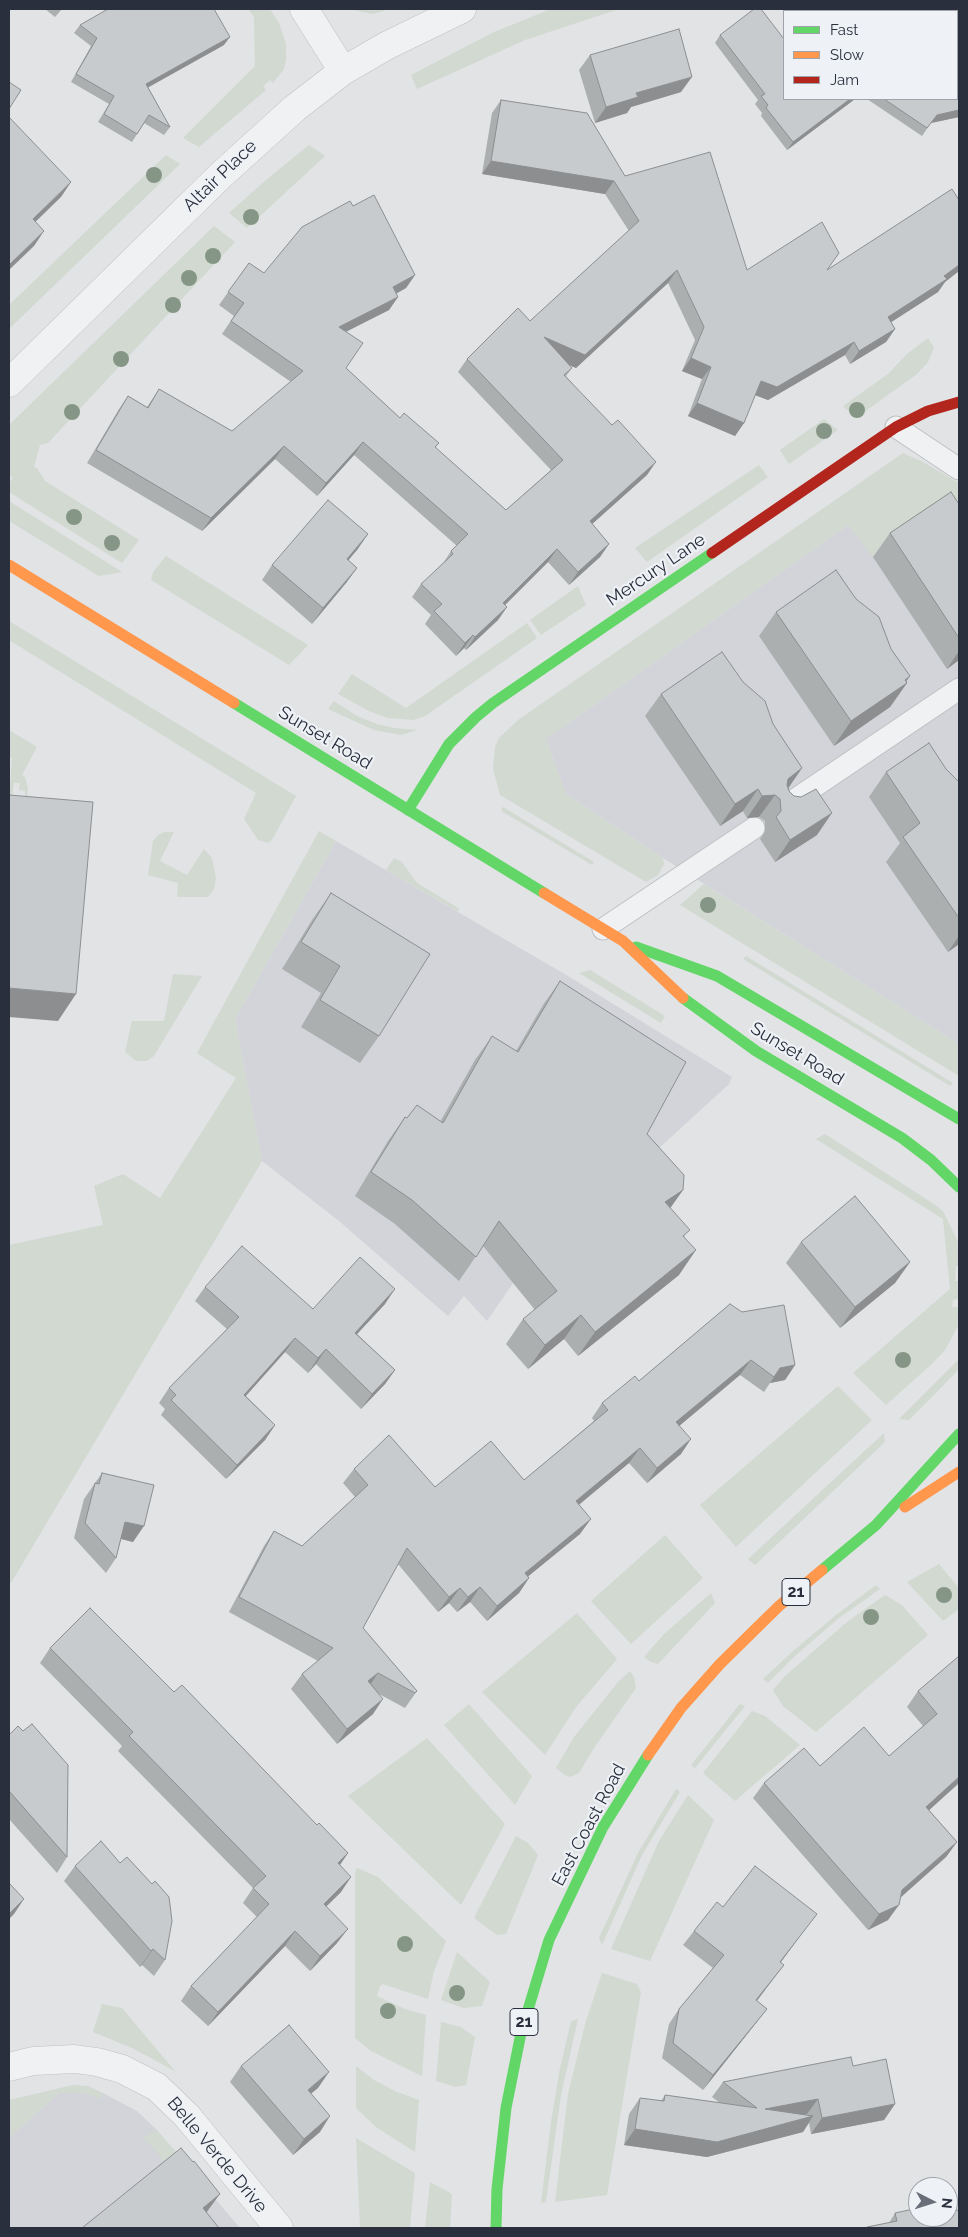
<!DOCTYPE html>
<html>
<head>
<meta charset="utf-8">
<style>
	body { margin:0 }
	#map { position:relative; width:968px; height:2237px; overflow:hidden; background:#e1e3e5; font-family:Raleway,sans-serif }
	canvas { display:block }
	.frame { position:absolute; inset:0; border:10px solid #2a2f3d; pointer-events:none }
	.legend { position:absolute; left:783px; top:10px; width:175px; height:90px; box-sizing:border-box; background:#eef1f5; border:1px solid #a0a3ab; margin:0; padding:6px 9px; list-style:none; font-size:15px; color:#2a2f3d }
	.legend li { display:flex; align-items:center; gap:10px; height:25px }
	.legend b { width:25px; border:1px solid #a0a3ab }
	.north { position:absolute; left:908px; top:2177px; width:50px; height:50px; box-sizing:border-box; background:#eef1f5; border:1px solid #a0a3ab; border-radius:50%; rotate:95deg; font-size:14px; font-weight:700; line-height:20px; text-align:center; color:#2a2f3d }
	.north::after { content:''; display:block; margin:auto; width:18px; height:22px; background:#6a6e78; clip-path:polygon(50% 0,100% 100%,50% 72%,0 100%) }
</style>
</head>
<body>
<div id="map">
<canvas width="968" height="2237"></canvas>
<div class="frame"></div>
<ul class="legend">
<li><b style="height:6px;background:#63d668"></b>Fast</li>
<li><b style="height:6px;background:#ff974d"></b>Slow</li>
<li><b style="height:6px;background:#b3261e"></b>Jam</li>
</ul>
<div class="north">N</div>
</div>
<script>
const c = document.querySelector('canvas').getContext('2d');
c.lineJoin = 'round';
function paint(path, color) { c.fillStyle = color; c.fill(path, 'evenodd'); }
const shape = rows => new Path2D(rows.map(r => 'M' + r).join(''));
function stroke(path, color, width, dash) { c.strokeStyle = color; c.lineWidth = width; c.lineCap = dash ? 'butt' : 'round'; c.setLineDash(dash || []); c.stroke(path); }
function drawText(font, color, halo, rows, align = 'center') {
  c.font = font + ' Raleway,sans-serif'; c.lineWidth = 4.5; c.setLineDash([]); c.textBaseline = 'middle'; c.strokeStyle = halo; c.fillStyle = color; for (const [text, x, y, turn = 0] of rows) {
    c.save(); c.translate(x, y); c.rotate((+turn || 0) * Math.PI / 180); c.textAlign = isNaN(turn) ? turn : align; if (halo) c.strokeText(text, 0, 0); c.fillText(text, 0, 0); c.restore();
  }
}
const built = shape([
	[959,510,959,1044,663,858,566,794,546,739,848,525],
	[336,841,568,976,732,1077,729,1084,562,1237,522,1270,487,1321,464,1296,448,1316,339,1221,262,1161,235,1019],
	[74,2092,86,2093,99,2098,103,2093,137,2111,156,2129,240,2228,9,2228,9,2138,59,2093]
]);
const green = shape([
	[248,9,270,9,279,23,286,44,286,60,284,69,273,83,270,80,263,86,266,90,199,147,183,138,255,66,254,17],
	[349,9,390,9,372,14],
	[551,9,619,9,525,40,417,89,411,75,494,32],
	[309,145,325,156,247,228,229,213,267,179],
	[166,155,180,164,9,329,9,305],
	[214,226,235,242,48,443,40,445,34,467,37,468,45,481,139,540,122,563,9,492,9,483,13,478,9,475,9,425],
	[928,338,934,348,928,362,917,374,856,418,843,406,888,374,907,354],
	[824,419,838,430,789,464,780,450],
	[903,453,925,463,959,483,959,510,925,522,873,557,848,525,546,739,566,794,663,858,664,864,658,875,646,882,500,795,493,769,495,747,499,738,518,720],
	[759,465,768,477,647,562,635,548],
	[9,501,122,572,99,576,9,521],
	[166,556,308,645,289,665,151,580,153,572],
	[578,586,586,605,541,635,530,620],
	[9,621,296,796,272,840,268,843,258,840,244,819,256,793,9,640],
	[527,623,537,638,425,716,413,720,388,718,369,711,338,694,352,674,406,708],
	[334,701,357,716,377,724,394,728,417,730,401,735,374,730,328,709],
	[9,730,37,747,22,775,25,777,28,789,26,803,9,801,12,758,9,757],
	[14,783,20,783,19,790,25,791,25,798,12,797],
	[503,807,594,862,592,865,503,812,501,809],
	[319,831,336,841,235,1019,262,1161,11,1583,9,1580,9,1245,103,1225,94,1186,123,1174,160,1198,236,1078,197,1053],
	[165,832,174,832,160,861,187,875,204,849,212,858,216,878,214,889,208,897,177,897,178,883,148,875,153,841,158,835],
	[394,858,402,862,417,883,460,909,457,911,386,870],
	[704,884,959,1044,959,1076,680,905],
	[746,956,953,1083,950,1086,743,959],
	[590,970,665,1016,661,1023,579,973],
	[173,974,202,976,154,1056,147,1061,136,1061,125,1052,132,1021,164,1021],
	[825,1134,934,1204,943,1211,959,1244,959,1266,956,1266,955,1281,959,1281,959,1299,953,1300,952,1307,959,1307,959,1324,945,1350,934,1362,886,1405,853,1373,950,1289,943,1219,816,1139],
	[959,1359,959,1369,934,1395,909,1420,899,1419],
	[838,1386,872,1420,736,1547,700,1505],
	[884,1433,885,1442,755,1565,748,1559],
	[665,1535,703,1578,631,1644,591,1601],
	[939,1564,959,1588,959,1609,943,1621,907,1582],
	[876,1585,880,1589,839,1618,796,1655,768,1683,763,1679,793,1651,836,1615],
	[711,1593,715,1603,658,1664,651,1662,644,1657,664,1634],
	[885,1595,902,1605,928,1635,816,1732,783,1706,773,1690,785,1676,847,1622],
	[577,1613,617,1659,576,1707,545,1755,482,1692],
	[630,1671,634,1677,636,1688,594,1748,579,1773,570,1777,565,1775,556,1768,574,1737,618,1682],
	[469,1704,532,1776,515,1805,444,1725],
	[740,1704,745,1706,695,1768,691,1765],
	[752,1711,765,1716,800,1745,735,1801,703,1773],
	[427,1738,505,1824,461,1905,348,1796],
	[676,1789,680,1792,642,1855,602,1945,599,1938,638,1853],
	[688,1795,714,1820,650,1961,611,1949,659,1841],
	[516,1836,528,1843,538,1855,506,1934,497,1935,474,1918],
	[357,1868,378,1877,446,1941,434,1971,428,1999,383,1984,380,1986,377,1996,405,2009,426,2015,422,2076,371,2051,355,2038,355,1872],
	[457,1952,490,1982,482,2006,463,2008,441,2000],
	[602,1973,637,1984,641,1992,607,2195,555,2202,568,2094,586,2021],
	[102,2004,122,2008,175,2071,132,2048,93,2032],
	[578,2019,561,2095,546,2202,541,2203,551,2122,560,2068,571,2021],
	[441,2022,461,2027,475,2037,466,2085,456,2087,436,2081],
	[356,2066,374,2080,397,2092,419,2100,415,2152,376,2127,356,2108],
	[73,2085,88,2086,103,2093,99,2099,86,2093,59,2093,9,2138,9,2100],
	[156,2129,192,2170,168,2167,152,2146,143,2138],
	[356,2138,415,2173,410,2228,360,2228],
	[430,2182,452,2194,450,2228,425,2228]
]);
const lane = shape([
	[896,427,959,469],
	[784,807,959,689],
	[603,929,754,828]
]);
const street = shape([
	[304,9,343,71],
	[9,383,221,175,295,108,343,71,386,46,462,9],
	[9,2067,33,2061,75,2059,97,2062,122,2069,157,2087,187,2116,279,2228]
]);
const fast = shape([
	[234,703,544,893],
	[408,810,449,744,476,717,493,703,712,553],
	[636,947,717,976,959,1119],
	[683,998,756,1051,902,1138,931,1160,959,1187],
	[822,1570,876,1525,959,1434],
	[496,2228,497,2189,506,2108,521,2033,549,1940,603,1827,648,1755]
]);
const slow = shape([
	[9,565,234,703],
	[544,893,623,941,683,998],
	[905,1507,959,1472],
	[648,1755,681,1708,720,1664,779,1606,822,1570]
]);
const jam = shape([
	[712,553,896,427,928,411,959,402]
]);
const trees = [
	[154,175],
	[251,217],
	[213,256],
	[189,278],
	[173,305],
	[121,359],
	[857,410],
	[72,412],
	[824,431],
	[74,517],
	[112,543],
	[708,905],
	[903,1360],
	[944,1595],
	[871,1617],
	[405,1944],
	[457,1993],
	[388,2011]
];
const wall = shape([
	[45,9,62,9,55,17],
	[80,25,224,45,148,87,170,127,164,135,144,123,132,142,98,122,109,104,71,82,91,46,74,33],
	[720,35,784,99,855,99,787,150,761,116,762,113,755,104,758,100,715,43],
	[590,55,681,92,631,107,627,113,595,123,579,70],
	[959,69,959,117,931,123,922,136,867,99,957,99,957,72],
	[501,100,625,176,747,270,827,270,959,200,959,271,945,282,938,292,891,322,895,329,886,342,850,364,845,355,768,400,755,395,744,423,735,436,688,416,702,379,682,371,695,340,668,283,576,368,569,365,572,368,566,376,647,475,592,524,609,544,600,557,569,585,548,562,505,605,507,607,498,620,466,650,464,648,456,656,425,624,431,615,412,597,421,584,442,565,451,551,457,546,354,455,317,496,275,459,202,531,87,463,119,409,128,396,147,407,159,389,232,431,291,382,222,334,234,316,219,305,249,263,264,273,353,206,415,275,406,288,396,294,398,297,389,310,346,331,346,368,400,418,439,443,435,448,506,510,551,470,458,372,467,359,530,321,629,231,605,194,482,174,492,113],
	[959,504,959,660,947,669,873,557,890,533],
	[368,534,357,550,348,560,357,568,346,583,312,624,262,580,272,565],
	[776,612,891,649,907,683,890,707,834,746,759,636],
	[743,682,773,724,802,768,788,788,789,791,817,835,775,862,760,839,765,832,765,821,759,817,747,818,743,811,720,826,645,716,661,694],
	[946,769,959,782,959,944,948,952,886,862,900,843,869,797,886,772],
	[331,893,379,1036,360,1063,301,1027,321,993,282,969,312,920],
	[560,981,647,1134,683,1190,670,1208,685,1237,679,1275,578,1356,564,1339,528,1369,506,1344,523,1319,535,1310,483,1246,459,1281,395,1224,355,1196,388,1141,405,1117,407,1118,440,1122,475,1060,492,1036,516,1051,543,1005],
	[801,1242,910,1262,895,1283,840,1328,786,1263],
	[205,1287,313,1309,385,1304,357,1334,395,1370,385,1384,361,1409,316,1364,308,1373,285,1352,246,1396,275,1425,265,1440,226,1479,161,1415,165,1409,159,1403,169,1388,227,1329,195,1301],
	[730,1304,795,1365,785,1380,770,1383,764,1392,740,1375,679,1426,681,1454,647,1483,629,1463,579,1505,580,1534,528,1576,529,1578,519,1593,487,1621,470,1602,457,1612,449,1603,438,1612,398,1564,363,1628,417,1691,405,1708,379,1694,373,1714,337,1744,291,1689,302,1674,318,1661,229,1612,264,1546,274,1531,302,1546,355,1497,343,1483,354,1469,435,1487,524,1480,594,1421,592,1418,602,1403,639,1381],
	[102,1473,133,1542,121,1539,116,1558,106,1573,74,1538,84,1499],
	[50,1648,174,1692,317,1825,348,1853,339,1865,341,1892,326,1907,337,1943,310,1971,285,1946,208,2026,181,2001,191,1986,257,1917,243,1903,253,1888,118,1751,122,1746,40,1663],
	[959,1656,959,1783,929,1810,957,1842,946,1857,901,1897,888,1920,868,1930,753,1798,764,1783,820,1766,889,1756,923,1726,907,1707,918,1691],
	[23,1731,67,1857,57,1873,9,1819,9,1735],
	[75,1866,165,1960,154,1976,142,1965,140,1967,64,1881],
	[723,1907,806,1928,780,1963,784,1965,757,2001,767,2009,756,2023,703,2090,662,2058,669,2024,679,2009,713,1968,683,1945,694,1931],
	[241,2066,318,2088,311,2093,320,2132,293,2155,230,2082],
	[853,2066,895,2104,884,2120,811,2134,809,2123,803,2132,707,2157,624,2145,629,2114,640,2098,661,2101,665,2095,720,2103,712,2097,723,2082],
	[895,2213,959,2228,866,2228,867,2227,889,2223]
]);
const shadedWall = shape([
	[230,37,224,45,140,92,146,84],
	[692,77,681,92,631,107,627,113,595,123,606,107,636,93],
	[850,99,855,99,787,150,793,142],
	[959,110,959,117,931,123,937,115],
	[491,161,614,181,605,194,482,174],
	[71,182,61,197,23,234,33,219],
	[44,231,34,246,9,270,9,265],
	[959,265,959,271,945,282,938,292,879,330,888,317],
	[677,270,668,283,576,368,535,350,544,337],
	[415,275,406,288,384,300,393,287],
	[398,297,389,310,330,340,339,327],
	[895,329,886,342,850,364,859,351],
	[854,342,845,355,768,400,752,394,761,381],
	[691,358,711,367,702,379,682,371],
	[697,403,744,423,735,436,688,416],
	[363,442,354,455,317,496,326,483],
	[284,446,275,459,202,531,211,518],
	[656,462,647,475,581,534,590,521],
	[368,534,357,550,336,575,347,559],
	[609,544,600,557,569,585,578,572],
	[557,549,548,562,494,616,503,603],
	[357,568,346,583,312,624,323,608],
	[507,607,498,620,466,650,475,637],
	[473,635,464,648,456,656,465,643],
	[959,651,959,660,947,669],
	[910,676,903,686,907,683,890,707,834,746,851,721],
	[802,768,787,790,778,797,788,779],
	[758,789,743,811,720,826,735,804],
	[775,795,759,817,747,818,762,796],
	[832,813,817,835,775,862,790,840],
	[959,936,959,944,948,952],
	[9,988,76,994,58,1021,9,1017],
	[683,1190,666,1214,665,1202],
	[696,1250,679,1275,578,1356,595,1332],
	[910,1262,895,1283,840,1328,855,1307],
	[395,1289,385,1304,345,1347,355,1333],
	[581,1315,564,1339,528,1369,545,1345],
	[295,1338,285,1352,234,1409,244,1395],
	[326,1349,316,1364,308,1373,318,1358],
	[751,1360,740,1375,666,1437,676,1422],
	[795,1365,785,1380,770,1383,780,1368],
	[395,1370,385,1384,361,1409,372,1394],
	[275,1425,265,1440,226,1479,237,1465],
	[691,1439,681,1454,647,1483,657,1468],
	[640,1448,629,1463,565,1516,576,1501],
	[591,1519,580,1534,514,1588,525,1573],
	[125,1522,144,1526,133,1542,114,1537],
	[529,1578,519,1593,487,1621,497,1606],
	[480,1587,470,1602,457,1612,468,1597],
	[460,1588,449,1603,438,1612,449,1597],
	[378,1673,368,1688,368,1681],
	[383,1699,373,1714,337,1744,347,1729],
	[959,1777,959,1783,915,1823,926,1807],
	[957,1842,946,1857,891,1906,902,1890],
	[348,1853,338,1868,338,1863],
	[351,1877,341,1892,313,1919,324,1904],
	[24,1899,14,1914,9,1919,9,1914],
	[899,1905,888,1920,868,1930,879,1914],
	[817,1914,806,1928,770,1977,780,1962],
	[348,1929,337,1943,310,1971,320,1956],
	[295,1931,285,1946,208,2026,218,2012],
	[153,1949,142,1965,140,1967,151,1951],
	[784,1965,773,1979,746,2015,756,2000],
	[767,2009,756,2023,703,2090,713,2075],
	[329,2072,318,2088,297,2105,308,2090],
	[818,2099,807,2114,755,2125,765,2109],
	[895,2104,884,2120,811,2134,822,2118],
	[330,2116,320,2132,293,2155,304,2139],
	[813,2116,803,2132,707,2157,624,2145,635,2129],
	[220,2194,206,2213,203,2208]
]);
const building = shape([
	[108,9,214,9,230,37,146,84,170,127,149,115,137,134,104,114,114,96,76,74,97,38,80,25,108,9],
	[754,9,761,9,784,39,784,99,850,99,793,142,766,108,768,105,761,96,765,94,720,35,754,9],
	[679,29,692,77,636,93,638,97,606,107,590,55,679,29],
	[957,74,959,80,959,110,937,115,927,128,884,99,957,99,957,74],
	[9,82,21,90,9,109,9,82],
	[501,100,587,113,625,176,710,152,747,270,822,222,839,253,827,270,952,189,959,200,959,265,944,276,947,279,888,317,895,329,859,351,854,342,777,387,761,381,744,423,697,403,711,367,691,358,704,327,677,270,585,355,544,337,572,368,564,375,612,425,618,420,656,462,590,521,609,544,578,572,557,549,503,603,507,607,475,637,473,635,465,643,434,611,442,604,421,584,453,554,451,551,468,534,363,442,326,483,284,446,211,518,96,450,128,396,148,408,159,389,232,431,303,371,231,321,244,303,228,292,249,263,264,273,302,227,350,201,353,206,374,195,415,275,393,287,398,297,339,327,363,343,346,368,400,418,404,413,439,443,435,447,506,510,563,460,467,359,518,308,530,321,639,221,614,181,491,161,501,100],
	[9,117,71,182,33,219,44,231,9,265,9,117],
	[951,492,959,504,959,638,890,533,951,492],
	[328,500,368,534,347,559,357,568,323,608,272,565,328,500],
	[836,570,856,599,879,617,891,649,910,676,905,680,907,683,851,721,776,612,836,570],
	[722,652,743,682,765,701,773,724,802,768,788,779,787,785,789,791,794,796,801,797,816,789,832,813,790,840,776,817,781,811,780,799,775,795,762,796,758,789,735,804,661,694,722,652],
	[929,743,946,769,959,782,959,918,903,837,920,823,886,772,929,743],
	[9,795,93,802,76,994,9,988,9,795],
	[331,893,430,954,379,1036,320,1000,340,966,301,942,331,893],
	[560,981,686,1062,647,1134,684,1175,683,1190,665,1202,690,1230,683,1236,696,1250,595,1332,581,1315,545,1345,523,1319,557,1291,499,1221,476,1257,412,1200,371,1172,405,1117,407,1118,417,1105,443,1123,492,1036,518,1052,560,981],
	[855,1196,910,1262,855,1307,801,1242,855,1196],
	[242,1246,313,1309,360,1257,395,1289,355,1333,395,1370,372,1394,326,1349,318,1358,295,1338,244,1395,275,1425,237,1465,171,1400,176,1395,169,1388,239,1317,205,1287,242,1246],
	[730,1304,742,1312,784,1305,795,1365,780,1368,774,1377,751,1360,676,1422,691,1439,657,1468,640,1448,576,1501,591,1519,525,1573,529,1578,497,1606,480,1587,468,1597,460,1588,449,1597,407,1548,363,1628,417,1691,415,1693,378,1673,368,1681,383,1699,347,1729,302,1674,333,1648,239,1597,274,1531,302,1546,368,1485,354,1469,389,1435,435,1487,491,1441,524,1480,608,1410,602,1403,635,1376,639,1381,730,1304],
	[102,1473,154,1485,144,1526,125,1522,116,1558,85,1523,95,1483,99,1484,102,1473],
	[90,1608,174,1692,182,1685,317,1825,319,1823,348,1853,338,1863,351,1877,324,1904,348,1929,320,1956,295,1931,218,2012,191,1986,269,1904,253,1888,266,1876,129,1736,133,1732,50,1648,90,1608],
	[959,1656,959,1777,926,1807,957,1842,902,1890,899,1905,879,1914,764,1783,804,1748,820,1766,864,1727,889,1756,937,1714,918,1691,959,1656],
	[32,1724,68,1765,67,1857,9,1791,9,1735,18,1726,23,1731,32,1724],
	[101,1841,120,1863,127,1857,152,1884,155,1881,169,1897,172,1921,165,1960,153,1949,151,1951,75,1866,101,1841],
	[755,1866,817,1914,780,1962,784,1965,756,2000,767,2009,713,2075,673,2043,679,2009,724,1955,694,1931,717,1902,723,1907,755,1866],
	[9,1883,24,1899,9,1914,9,1883],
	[289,2025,329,2072,308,2090,330,2116,304,2139,241,2066,289,2025],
	[851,2057,853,2066,886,2059,895,2104,822,2118,818,2099,765,2109,813,2116,717,2142,635,2129,640,2098,664,2101,665,2095,757,2108,723,2082,851,2057],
	[181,2148,193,2162,194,2161,220,2194,203,2208,219,2228,82,2228,181,2148],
	[918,2208,918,2217,948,2217,948,2212,959,2210,959,2228,867,2228,867,2227,897,2221,895,2213,918,2208]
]);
const shields = [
	[796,1592,28],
	[524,2022,28]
];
const shieldNames = [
	["21",796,1592],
	["21",524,2022]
];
const streetNames = [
	["Altair Place",220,176,-44],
	["Mercury Lane",656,570,-34],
	["Sunset Road",325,738,31],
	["Sunset Road",797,1054,31],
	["East Coast Road",589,1825,-62],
	["Belle Verde Drive",217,2155,50]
];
paint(built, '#d2d4d9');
paint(green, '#d1d9d1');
stroke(lane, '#bec0c2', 23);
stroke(street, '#bec0c2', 29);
stroke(lane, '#f0f1f3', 21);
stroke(street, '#f0f1f3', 28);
stroke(fast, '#63d668', 11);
stroke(slow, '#ff974d', 11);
stroke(jam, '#b3261e', 11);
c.fillStyle = '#869686';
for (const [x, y] of trees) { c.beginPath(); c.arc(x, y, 8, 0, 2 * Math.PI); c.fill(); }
paint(wall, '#acafb0');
paint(shadedWall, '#8c8e90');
paint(building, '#c8cbcd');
stroke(building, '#8c8e90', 1);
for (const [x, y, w] of shields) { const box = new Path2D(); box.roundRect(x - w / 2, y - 13.5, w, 27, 4); c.fillStyle = '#eef1f5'; c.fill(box); stroke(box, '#2a2f3d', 1); }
drawText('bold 16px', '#2a2f3d', null, shieldNames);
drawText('18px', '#2a2f3d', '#eef1f5', streetNames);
</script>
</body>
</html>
